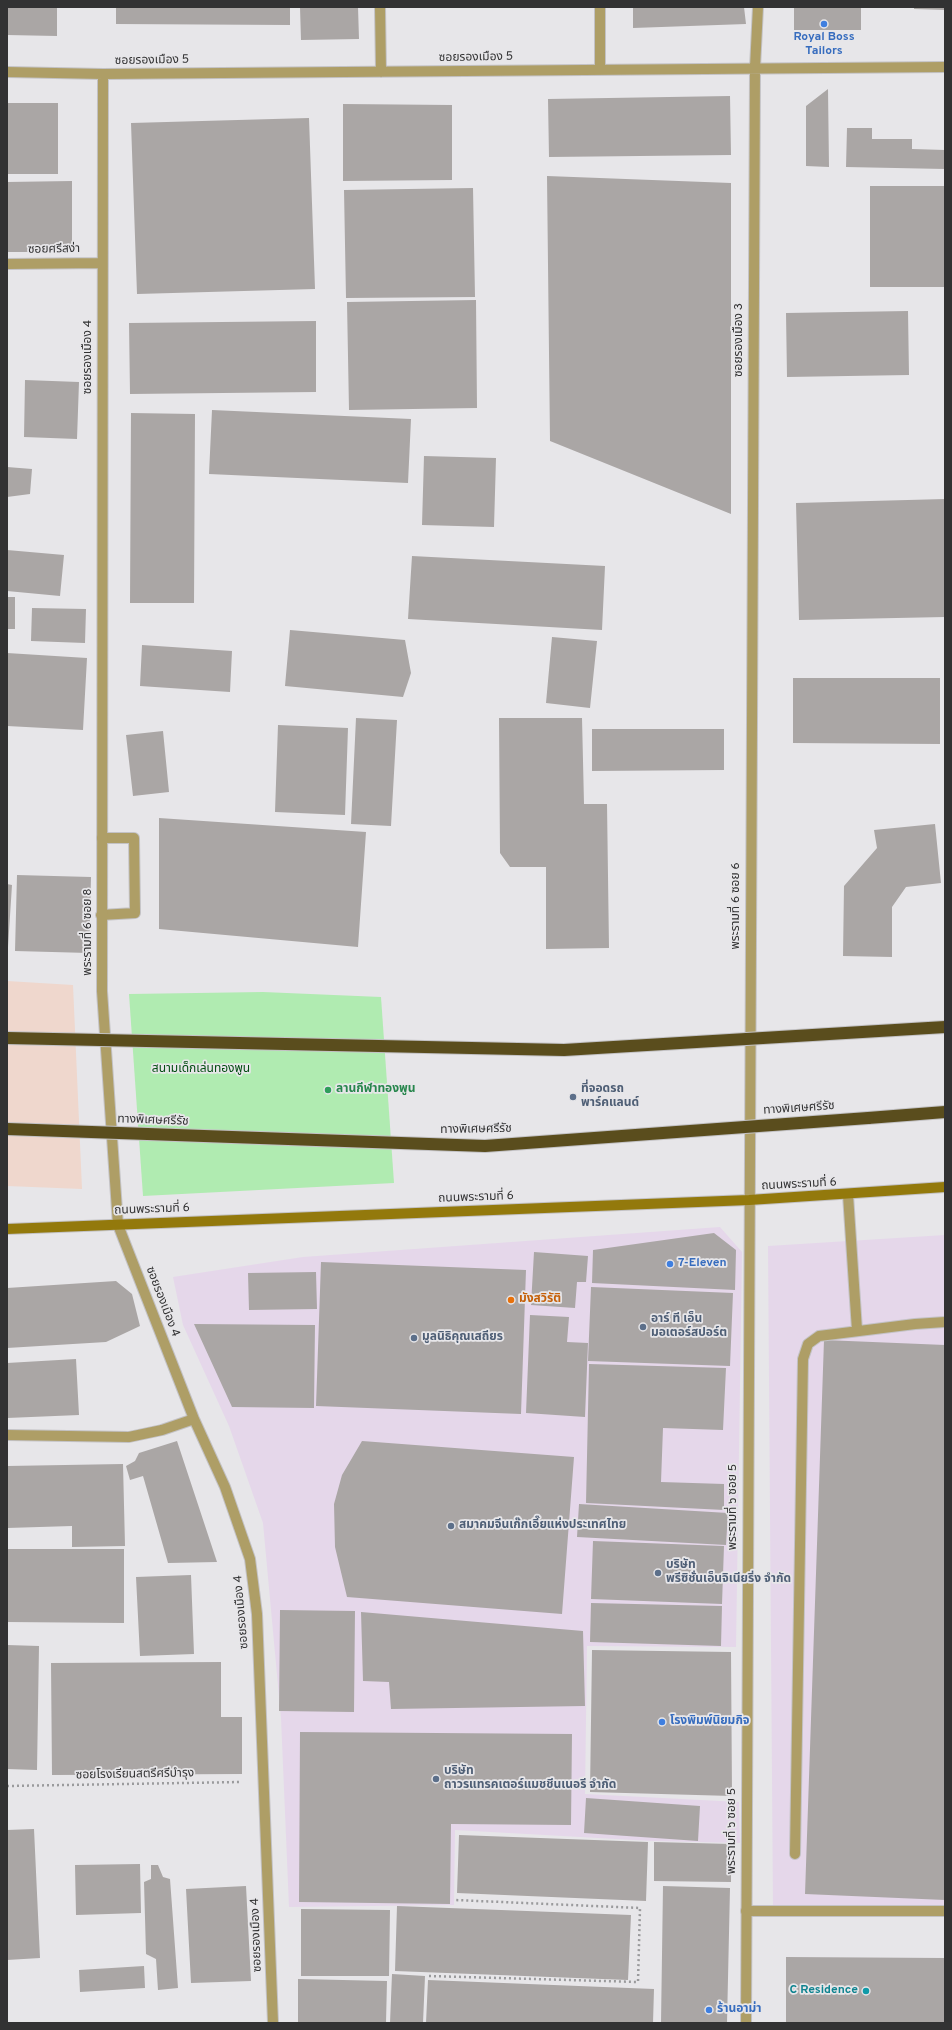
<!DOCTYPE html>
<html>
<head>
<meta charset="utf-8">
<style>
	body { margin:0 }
	#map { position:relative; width:952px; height:2030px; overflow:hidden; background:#e7e6e9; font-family:Overpass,sans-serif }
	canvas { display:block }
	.frame { position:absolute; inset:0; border:8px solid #323233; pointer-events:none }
</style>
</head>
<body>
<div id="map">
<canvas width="952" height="2030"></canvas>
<div class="frame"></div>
</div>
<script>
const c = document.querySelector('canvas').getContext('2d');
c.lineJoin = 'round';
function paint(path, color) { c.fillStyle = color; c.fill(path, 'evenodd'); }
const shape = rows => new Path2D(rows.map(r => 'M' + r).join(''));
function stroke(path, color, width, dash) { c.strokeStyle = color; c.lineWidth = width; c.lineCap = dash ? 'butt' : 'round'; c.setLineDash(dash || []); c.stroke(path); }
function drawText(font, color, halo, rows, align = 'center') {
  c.font = font + ' Overpass,"Noto Sans Thai",sans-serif'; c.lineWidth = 3.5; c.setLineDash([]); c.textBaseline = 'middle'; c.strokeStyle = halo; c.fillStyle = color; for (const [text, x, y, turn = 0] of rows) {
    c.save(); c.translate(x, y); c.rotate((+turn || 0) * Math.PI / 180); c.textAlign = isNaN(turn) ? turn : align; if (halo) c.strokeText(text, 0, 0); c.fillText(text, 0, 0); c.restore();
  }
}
const commercial = shape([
	[720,1227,742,1252,736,1647,587,1646,585,1794,739,1802,740,1843,652,1841,455,1830,454,1905,289,1907,281,1718,263,1523,229,1426,183,1325,173,1277,303,1257],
	[945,1235,945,1917,773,1910,768,1246]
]);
const industrial = shape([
	[7,981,73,985,82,1189,7,1186]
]);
const green = shape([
	[263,992,381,997,394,1183,143,1196,129,994]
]);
const building = shape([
	[7,7,57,7,57,36,7,35],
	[116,7,290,7,290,25,116,24],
	[300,7,358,7,359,39,301,40],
	[633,7,744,7,746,24,633,28],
	[794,7,861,7,861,30,794,30],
	[914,7,945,7,945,10,914,9],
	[828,89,829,167,806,166,806,106],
	[730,96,731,155,549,157,548,99],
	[7,103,58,103,58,174,7,174],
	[343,104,452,105,452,180,343,181],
	[309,118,315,289,137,294,131,123],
	[847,128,872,128,872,139,912,139,912,149,945,150,945,169,846,167],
	[547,176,731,183,731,514,550,441],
	[72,181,72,252,7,252,7,182],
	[870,186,945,186,945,287,870,287],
	[473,188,475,297,346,298,344,190],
	[476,300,477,408,349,410,347,302],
	[908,311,909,375,787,377,786,313],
	[316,321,316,392,130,394,129,323],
	[25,380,79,382,77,439,24,437],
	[212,410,411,419,408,483,209,474],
	[131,413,195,414,194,603,130,603],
	[424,456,496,458,494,527,422,525],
	[7,467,32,469,30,494,7,497],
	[945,499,945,617,799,620,796,503],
	[7,550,64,555,60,596,7,591],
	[412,556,605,566,602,630,408,619],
	[7,597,15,597,15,629,7,629],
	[32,608,86,609,85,643,31,641],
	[290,630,405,640,411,673,403,697,285,686],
	[552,637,597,641,590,708,546,703],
	[142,645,232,651,230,692,140,686],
	[7,653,87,658,83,730,7,726],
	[793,678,940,678,940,744,793,743],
	[356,718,397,720,391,826,351,824],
	[499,718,582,718,584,804,607,804,609,948,546,949,546,867,510,867,500,853],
	[278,725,348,728,345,815,275,812],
	[592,729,724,729,724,770,592,771],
	[163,731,169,792,133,796,126,735],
	[159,818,366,832,358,947,159,929],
	[935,824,941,883,906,887,892,907,892,957,843,956,844,886,877,848,874,830],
	[17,875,91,877,89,953,15,951],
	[7,884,12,885,8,947,7,947],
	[714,1233,736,1250,735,1290,592,1283,593,1250],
	[534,1252,588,1256,586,1282,577,1282,575,1308,531,1305],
	[321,1262,526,1270,521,1414,316,1406],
	[316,1272,317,1309,249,1310,248,1273],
	[116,1281,132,1294,140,1326,106,1342,7,1348,7,1288],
	[591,1287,733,1293,730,1366,588,1361],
	[530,1315,569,1317,567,1342,588,1343,585,1417,526,1413],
	[194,1324,315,1325,314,1408,232,1407],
	[824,1340,945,1345,945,1900,805,1894],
	[76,1359,79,1415,7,1418,7,1363],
	[589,1364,726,1368,723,1430,663,1428,661,1482,724,1484,724,1510,586,1503],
	[177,1441,217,1562,168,1563,143,1476,130,1480,126,1466,135,1461,139,1453],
	[362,1441,574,1457,562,1614,347,1597,335,1547,334,1504,342,1475],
	[123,1464,125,1546,72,1547,72,1526,7,1528,7,1466],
	[579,1504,728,1513,726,1545,577,1537],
	[593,1541,724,1546,722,1604,591,1599],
	[7,1549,124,1549,124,1623,7,1622],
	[191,1575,194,1654,140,1656,136,1577],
	[591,1603,722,1606,721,1646,590,1642],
	[280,1610,355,1611,354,1712,279,1711],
	[361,1612,583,1631,585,1706,391,1709,389,1682,363,1681],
	[7,1645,39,1646,37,1770,7,1769],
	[592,1650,731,1652,732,1796,590,1792],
	[221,1662,221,1717,242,1717,242,1774,52,1775,51,1663],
	[300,1732,572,1734,571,1825,451,1824,450,1904,299,1902],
	[586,1798,700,1806,698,1841,584,1833],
	[34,1829,40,1958,7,1960,7,1830],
	[459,1835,648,1842,646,1901,457,1893],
	[654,1842,731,1844,731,1882,654,1881],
	[140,1864,141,1913,76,1915,75,1865],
	[151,1865,158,1865,163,1877,170,1879,178,1988,158,1990,156,1959,146,1954,144,1882,151,1879],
	[246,1886,251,1981,191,1983,186,1889],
	[663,1886,730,1888,727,2023,661,2023],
	[397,1906,631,1915,628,1980,395,1971],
	[301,1909,390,1910,389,1976,301,1976],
	[786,1957,945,1958,945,2023,786,2023],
	[144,1966,145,1988,80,1992,79,1970],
	[392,1974,425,1976,423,2023,390,2023],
	[298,1979,387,1981,386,2023,298,2023],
	[428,1980,654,1989,653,2023,426,2023]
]);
const path = shape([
	[7,1786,241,1782],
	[429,1976,638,1982,640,1908,455,1900]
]);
const lane = shape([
	[101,915,135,913,134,838,102,838],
	[848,1195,857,1330],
	[795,1854,803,1359,808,1344,819,1336,915,1324,945,1322],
	[746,1911,945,1911]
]);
const street = shape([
	[380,7,381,72],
	[600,70,600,7],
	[7,72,103,74,945,67],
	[103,74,102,991,118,1225,194,1419,225,1487,250,1559,257,1614,273,2023],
	[7,264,102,263],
	[7,1435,129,1437,162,1430,194,1419],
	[746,2023,755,68,758,7]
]);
const secondary = shape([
	[7,1229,749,1200,945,1187]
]);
const highway = shape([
	[868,1118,945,1112]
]);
const highwayBridge = shape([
	[7,1038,564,1050,945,1027],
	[7,1129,485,1146,868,1118]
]);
const markers = [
	[824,24,4,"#3f7fe0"],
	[328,1090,4,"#2e9e5b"],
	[573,1097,4,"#5c6f8a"],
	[670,1264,4,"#3f7fe0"],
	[511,1300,4,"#e8710a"],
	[643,1327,4,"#5c6f8a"],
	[414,1338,4,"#5c6f8a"],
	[451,1526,4,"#5c6f8a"],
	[658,1573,4,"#5c6f8a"],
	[662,1722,4,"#3f7fe0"],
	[436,1779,4,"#5c6f8a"],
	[866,1991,4,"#0f9aa8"],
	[709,2010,4,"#3f7fe0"]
];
const shopNames = [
	["Royal Boss",824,38,"center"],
	["Tailors",824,52,"center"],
	["7-Eleven",678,1264],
	["โรงพิมพ์นิยมกิจ",670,1722],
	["ร้านอาม่า",717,2010]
];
const streetNames = [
	["ซอยรองเมือง 5",476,58,-1],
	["ซอยรองเมือง 5",152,61,-1],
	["ซอยศรีสง่า",54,250,-1],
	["ซอยรองเมือง 3",740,340,-90],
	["ซอยรองเมือง 4",89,357,-90],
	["พระรามที่ 6 ซอย 6",737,906,-90],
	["พระรามที่ 6 ซอย 8",89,932,-90],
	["ทางพิเศษศรีรัช",799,1109,-4],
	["ทางพิเศษศรีรัช",153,1121,2],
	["ทางพิเศษศรีรัช",476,1130,-1],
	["ถนนพระรามที่ 6",799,1185,-3],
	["ถนนพระรามที่ 6",476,1198,-2],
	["ถนนพระรามที่ 6",152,1210,-2],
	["ซอยรองเมือง 4",162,1302,69],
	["พระรามที่ ๖ ซอย 5",734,1507,-90],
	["ซอยรองเมือง 4",242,1612,-95],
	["ซอยโรงเรียนสตรีศรีบำรุง",135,1775,-1],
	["พระรามที่ ๖ ซอย 5",733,1831,-90],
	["ซอยรองเมือง 4",257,1935,-92]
];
const parkNames = [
	["สนามเด็กเล่นทองพูน",201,1070]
];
const leisureNames = [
	["ลานกีฬาทองพูน",336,1090]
];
const serviceNames = [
	["ที่จอดรถ",581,1090],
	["พาร์คแลนด์",581,1104],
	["อาร์ ที เอ็น",651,1320],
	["มอเตอร์สปอร์ต",651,1334],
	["มูลนิธิคุณเสถียร",422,1338],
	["สมาคมจีนเก๊กเอี๊ยแห่งประเทศไทย",459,1526],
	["บริษัท",666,1566],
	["พรีซิชั่นเอ็นจิเนียริ่ง จำกัด",666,1580],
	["บริษัท",444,1772],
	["ถาวรแทรคเตอร์แมชชีนเนอรี จำกัด",444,1786]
];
const foodNames = [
	["มังสวิรัติ",519,1300]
];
const cultureNames = [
	["C Residence",858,1991]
];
paint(commercial, '#e5d7ea');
paint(industrial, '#efd7cd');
paint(green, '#b0ebb1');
paint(building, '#aaa6a5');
stroke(lane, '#c3c2c5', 12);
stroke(street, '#c3c2c5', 12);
stroke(secondary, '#c3c2c5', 12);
stroke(highway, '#c3c2c5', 14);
stroke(path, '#9a9a9c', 2.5, [2, 3]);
stroke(lane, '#ae9e66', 10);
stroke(street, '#ae9e66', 10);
stroke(secondary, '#93790c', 10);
stroke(highway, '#5a4d1d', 12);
stroke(highwayBridge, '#c3c2c5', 14, []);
stroke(highwayBridge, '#5a4d1d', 12);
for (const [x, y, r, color] of markers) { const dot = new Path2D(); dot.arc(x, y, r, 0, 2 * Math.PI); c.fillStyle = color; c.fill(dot); stroke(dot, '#e7e6e9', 1.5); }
drawText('bold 12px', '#366cbe', '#e7e6e9', shopNames, 'left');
drawText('12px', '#323233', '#e7e6e9', streetNames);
drawText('12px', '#004c10', '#e7e6e9', parkNames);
drawText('bold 12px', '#27864d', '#e7e6e9', leisureNames, 'left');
drawText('bold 12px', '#4e5e75', '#e7e6e9', serviceNames, 'left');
drawText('bold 12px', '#c56008', '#e7e6e9', foodNames, 'left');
drawText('bold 12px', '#0d838f', '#e7e6e9', cultureNames, 'right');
</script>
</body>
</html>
